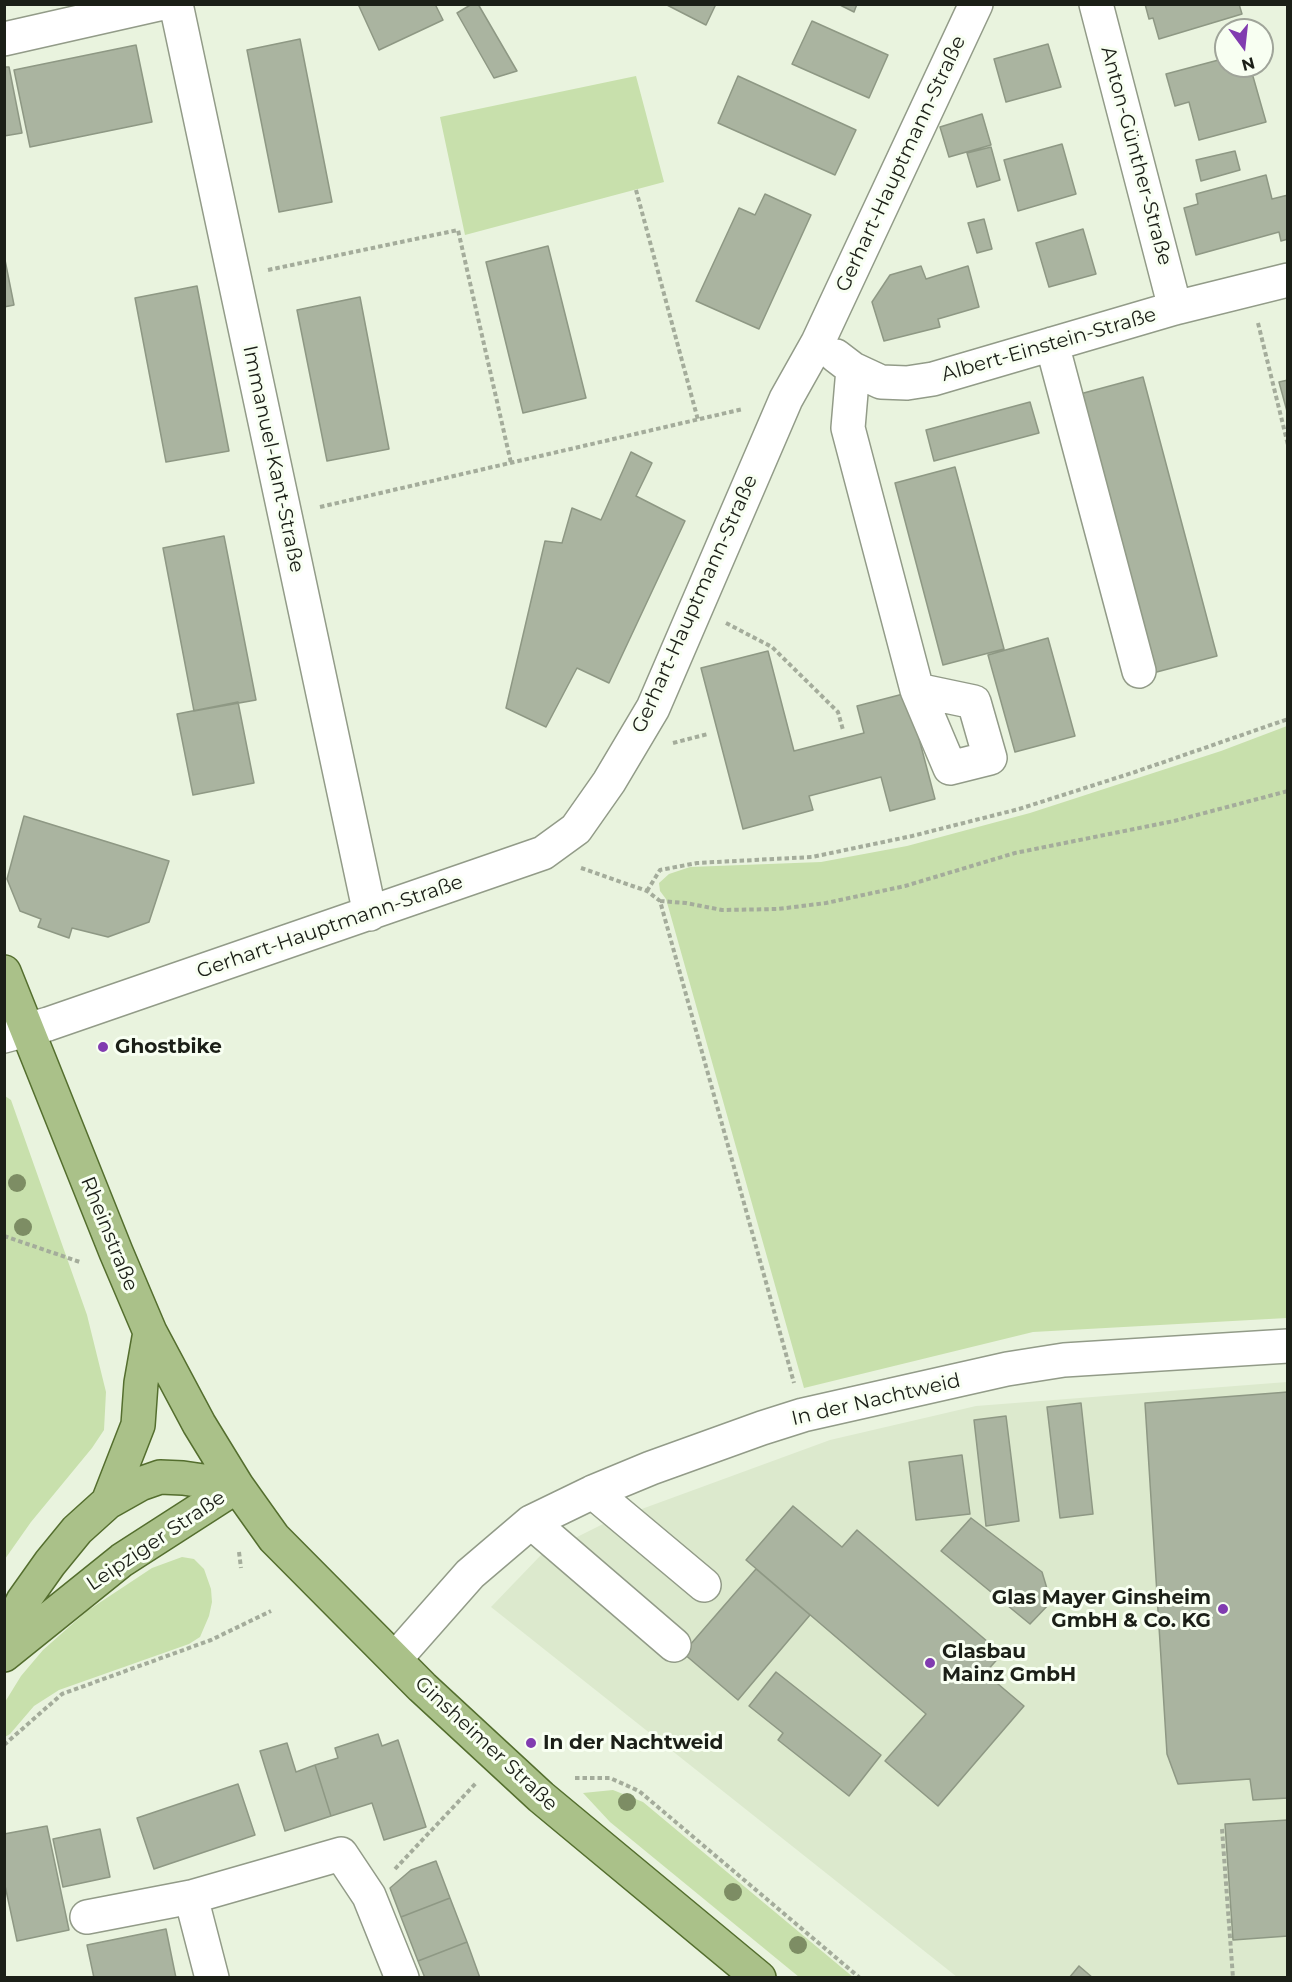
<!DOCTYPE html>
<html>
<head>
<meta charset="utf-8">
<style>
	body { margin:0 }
	#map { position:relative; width:1292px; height:1982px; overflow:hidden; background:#e9f3de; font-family:Montserrat,sans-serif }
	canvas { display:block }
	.frame { position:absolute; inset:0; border:6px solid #1b1f17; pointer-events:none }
	.north { position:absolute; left:1214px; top:18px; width:60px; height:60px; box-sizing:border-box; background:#f8fff2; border:2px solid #a0a59a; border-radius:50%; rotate:165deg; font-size:16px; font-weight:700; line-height:24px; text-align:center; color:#1b1f17 }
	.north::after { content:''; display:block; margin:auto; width:21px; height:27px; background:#813cb0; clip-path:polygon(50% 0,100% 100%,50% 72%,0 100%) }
</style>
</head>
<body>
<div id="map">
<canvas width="1292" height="1982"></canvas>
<div class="frame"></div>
<div class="north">N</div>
</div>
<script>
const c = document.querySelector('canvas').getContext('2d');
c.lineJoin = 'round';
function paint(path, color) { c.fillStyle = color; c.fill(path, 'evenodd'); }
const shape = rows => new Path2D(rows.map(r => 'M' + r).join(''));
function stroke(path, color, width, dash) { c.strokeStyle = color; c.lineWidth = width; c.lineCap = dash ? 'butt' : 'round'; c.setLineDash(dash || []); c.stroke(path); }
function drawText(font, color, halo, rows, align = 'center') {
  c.font = font + ' Montserrat,sans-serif'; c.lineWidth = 6; c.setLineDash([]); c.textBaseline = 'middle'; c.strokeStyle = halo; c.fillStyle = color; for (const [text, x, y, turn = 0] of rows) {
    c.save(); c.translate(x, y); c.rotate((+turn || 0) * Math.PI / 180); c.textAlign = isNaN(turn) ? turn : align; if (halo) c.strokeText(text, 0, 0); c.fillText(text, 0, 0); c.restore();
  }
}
const built = shape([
	[1287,1382,1287,1977,957,1977,491,1607,541,1555,609,1521,830,1440,976,1406]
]);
const green = shape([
	[636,76,664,182,465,235,440,117],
	[1287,726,1287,1318,1033,1332,804,1388,666,899,660,891,659,883,669,874,690,867,821,862,907,846,1030,813,1221,751],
	[5,1096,11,1100,87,1315,106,1392,104,1430,92,1448,31,1522,5,1559],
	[182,1557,194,1559,204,1569,211,1589,212,1602,209,1616,200,1637,189,1644,59,1690,34,1706,10,1734,5,1737,5,1702,21,1676,43,1650,87,1611,152,1568],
	[613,1790,643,1802,853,1977,799,1977,610,1822,583,1793]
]);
const building = shape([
	[358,4,435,4,443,20,379,50,358,4],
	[472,4,478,4,517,71,494,78,457,13,472,4],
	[665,4,716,4,706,25,665,4],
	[838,4,857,4,854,12,838,4],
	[1145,4,1239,4,1242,14,1159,39,1153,18,1149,19,1145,4],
	[812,21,888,55,869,98,792,64,812,21],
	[300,39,332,202,279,212,247,50,300,39],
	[1048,44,1061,87,1006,102,994,59,1048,44],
	[136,45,152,122,30,147,14,70,136,45],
	[1226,58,1226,66,1250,66,1266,122,1199,140,1189,102,1175,106,1166,74,1226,58],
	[4,67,9,67,22,133,4,136,4,67],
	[738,76,856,130,835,175,718,123,738,76],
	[982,114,991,145,949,157,940,127,982,114],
	[1062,144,1076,194,1018,211,1004,160,1062,144],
	[991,147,1000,180,977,187,967,153,991,147],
	[1235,151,1240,170,1201,181,1196,160,1235,151],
	[1266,175,1272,199,1288,195,1288,239,1281,241,1279,232,1196,255,1184,208,1198,204,1196,194,1266,175],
	[765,194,811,215,759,329,696,301,739,208,755,215,765,194],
	[984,219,992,249,977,253,968,223,984,219],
	[1083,229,1096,274,1049,287,1036,243,1083,229],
	[548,246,586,398,523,413,486,262,548,246],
	[4,255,14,305,4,307,4,255],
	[921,266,926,279,968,266,979,307,938,319,940,327,884,341,872,302,890,275,921,266],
	[197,286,229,451,166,462,135,298,197,286],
	[360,297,389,449,327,461,297,310,360,297],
	[1143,377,1217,656,1153,673,1080,394,1143,377],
	[1288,380,1288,415,1279,382,1288,380],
	[1030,402,1039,433,934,461,926,430,1030,402],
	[631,452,652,463,636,496,685,521,609,683,577,668,546,727,506,708,545,541,562,543,572,508,601,520,631,452],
	[955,467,1004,649,943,665,895,483,955,467],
	[224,536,256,700,194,711,163,548,224,536],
	[1048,638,1075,736,1015,752,988,655,1048,638],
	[768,651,794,751,864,733,857,706,907,693,935,799,890,811,881,777,809,796,813,810,743,829,701,668,768,651],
	[238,702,254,783,193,795,177,714,238,702],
	[24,816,169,861,149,922,108,937,72,928,69,938,38,927,41,919,20,911,7,879,24,816],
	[1288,1392,1288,1798,1253,1800,1250,1779,1178,1784,1167,1754,1145,1403,1288,1392],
	[1081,1403,1093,1514,1060,1518,1047,1407,1081,1403],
	[1006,1416,1019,1521,986,1526,974,1420,1006,1416],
	[962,1455,970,1514,916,1520,909,1462,962,1455],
	[793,1506,842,1547,857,1530,1002,1654,985,1673,1024,1706,938,1806,885,1761,926,1714,746,1560,793,1506],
	[971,1518,1042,1572,1051,1602,1030,1624,941,1551,971,1518],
	[756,1569,810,1615,738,1700,683,1653,756,1569],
	[776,1672,881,1755,849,1796,778,1740,783,1733,749,1706,776,1672],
	[378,1734,382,1746,398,1740,426,1827,384,1840,372,1803,331,1816,315,1765,338,1758,335,1748,378,1734],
	[287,1743,296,1772,315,1765,331,1816,285,1831,260,1751,287,1743],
	[238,1784,255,1835,154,1869,137,1818,238,1784],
	[1288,1820,1288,1936,1233,1940,1225,1824,1288,1820],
	[47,1826,69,1930,17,1941,4,1881,4,1834,47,1826],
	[100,1829,110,1877,63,1887,53,1839,100,1829],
	[436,1861,450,1898,401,1917,390,1888,411,1870,436,1861],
	[450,1898,467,1942,418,1961,401,1917,450,1898],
	[166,1929,176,1978,94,1978,87,1945,166,1929],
	[467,1942,480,1978,425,1978,418,1961,467,1942],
	[1079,1966,1093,1978,1069,1978,1079,1966]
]);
const path = shape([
	[636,190,698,420],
	[268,270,458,230,511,463],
	[1258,323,1288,445],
	[320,507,743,409],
	[726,623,772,647,838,712,843,730],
	[673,743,708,734],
	[581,868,647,891,660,901,794,1383],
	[647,891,660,870,697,863,812,857,912,836,1019,809,1135,772,1288,719],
	[660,901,686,903,722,910,778,909,826,903,905,886,1015,853,1174,821,1288,791],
	[4,1236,80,1262],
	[239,1552,241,1568],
	[4,1745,62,1694,211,1640,271,1611],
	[575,1778,610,1778,639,1791,860,1978],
	[1222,1829,1233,1978],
	[395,1869,476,1783]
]);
const minor = shape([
	[176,4,370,914],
	[1096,4,1175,308],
	[4,39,159,4],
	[1052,344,1139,671],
	[836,356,853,369,881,382,907,383,933,379,1175,308,1288,280],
	[853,369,848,428,917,690,974,702,990,758,950,768,917,690],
	[4,1036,48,1024,543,853,576,829,609,782,653,708,786,399,818,342,976,4],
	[593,1492,704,1585],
	[531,1522,674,1645],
	[395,1659,470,1574,531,1522,593,1492,651,1468,762,1428,803,1415,1007,1369,1064,1360,1288,1346],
	[87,1917,191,1897],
	[212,1978,191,1897,341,1854,369,1896,402,1978]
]);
const major = shape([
	[4,972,116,1252,150,1332,199,1424,237,1486,274,1538,422,1687,541,1797,759,1978],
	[108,1502,138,1425,141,1383,150,1332],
	[4,1638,23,1601,50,1563,77,1530,108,1502,140,1484,160,1477,183,1478,237,1486],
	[4,1655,122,1560,237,1486]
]);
const trees = [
	[17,1183],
	[23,1227],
	[627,1802],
	[733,1892],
	[798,1945]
];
const markers = [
	[103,1047,6,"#813cb0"],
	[1223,1609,6,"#813cb0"],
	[930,1663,6,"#813cb0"],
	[531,1743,6,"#813cb0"]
];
const streetNames = [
	["Anton-Günther-Straße",1136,156,75],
	["Gerhart-Hauptmann-Straße",901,164,-65],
	["Albert-Einstein-Straße",1049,345,-16],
	["Immanuel-Kant-Straße",273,459,78],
	["Gerhart-Hauptmann-Straße",695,604,-66],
	["Gerhart-Hauptmann-Straße",330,927,-19],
	["Rheinstraße",109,1234,68],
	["In der Nachtweid",876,1400,-13],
	["Leipziger Straße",156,1541,-34],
	["Ginsheimer Straße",486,1744,43]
];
const poiNames = [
	["Ghostbike",115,1047],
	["Glas Mayer Ginsheim",1211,1598,"right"],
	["GmbH & Co. KG",1211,1621,"right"],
	["Glasbau",942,1652],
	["Mainz GmbH",942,1675],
	["In der Nachtweid",543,1743]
];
paint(built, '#dce9cd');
paint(green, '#c8e0ac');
paint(building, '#aab4a0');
stroke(building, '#8e9884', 1.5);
stroke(minor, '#929b88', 36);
stroke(major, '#546e2e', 36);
stroke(path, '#a4ac9b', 4, [4.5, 3]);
stroke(minor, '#fff', 33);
stroke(major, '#aac189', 33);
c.fillStyle = '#7d8d64';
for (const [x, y] of trees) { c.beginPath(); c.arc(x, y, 9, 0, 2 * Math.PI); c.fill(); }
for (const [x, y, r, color] of markers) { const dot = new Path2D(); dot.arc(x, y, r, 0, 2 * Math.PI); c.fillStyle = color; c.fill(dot); stroke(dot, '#f8fff2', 2); }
drawText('20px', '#1b1f17', '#f8fff2', streetNames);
drawText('bold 20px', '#1b1f17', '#f8fff2', poiNames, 'left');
</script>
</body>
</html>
